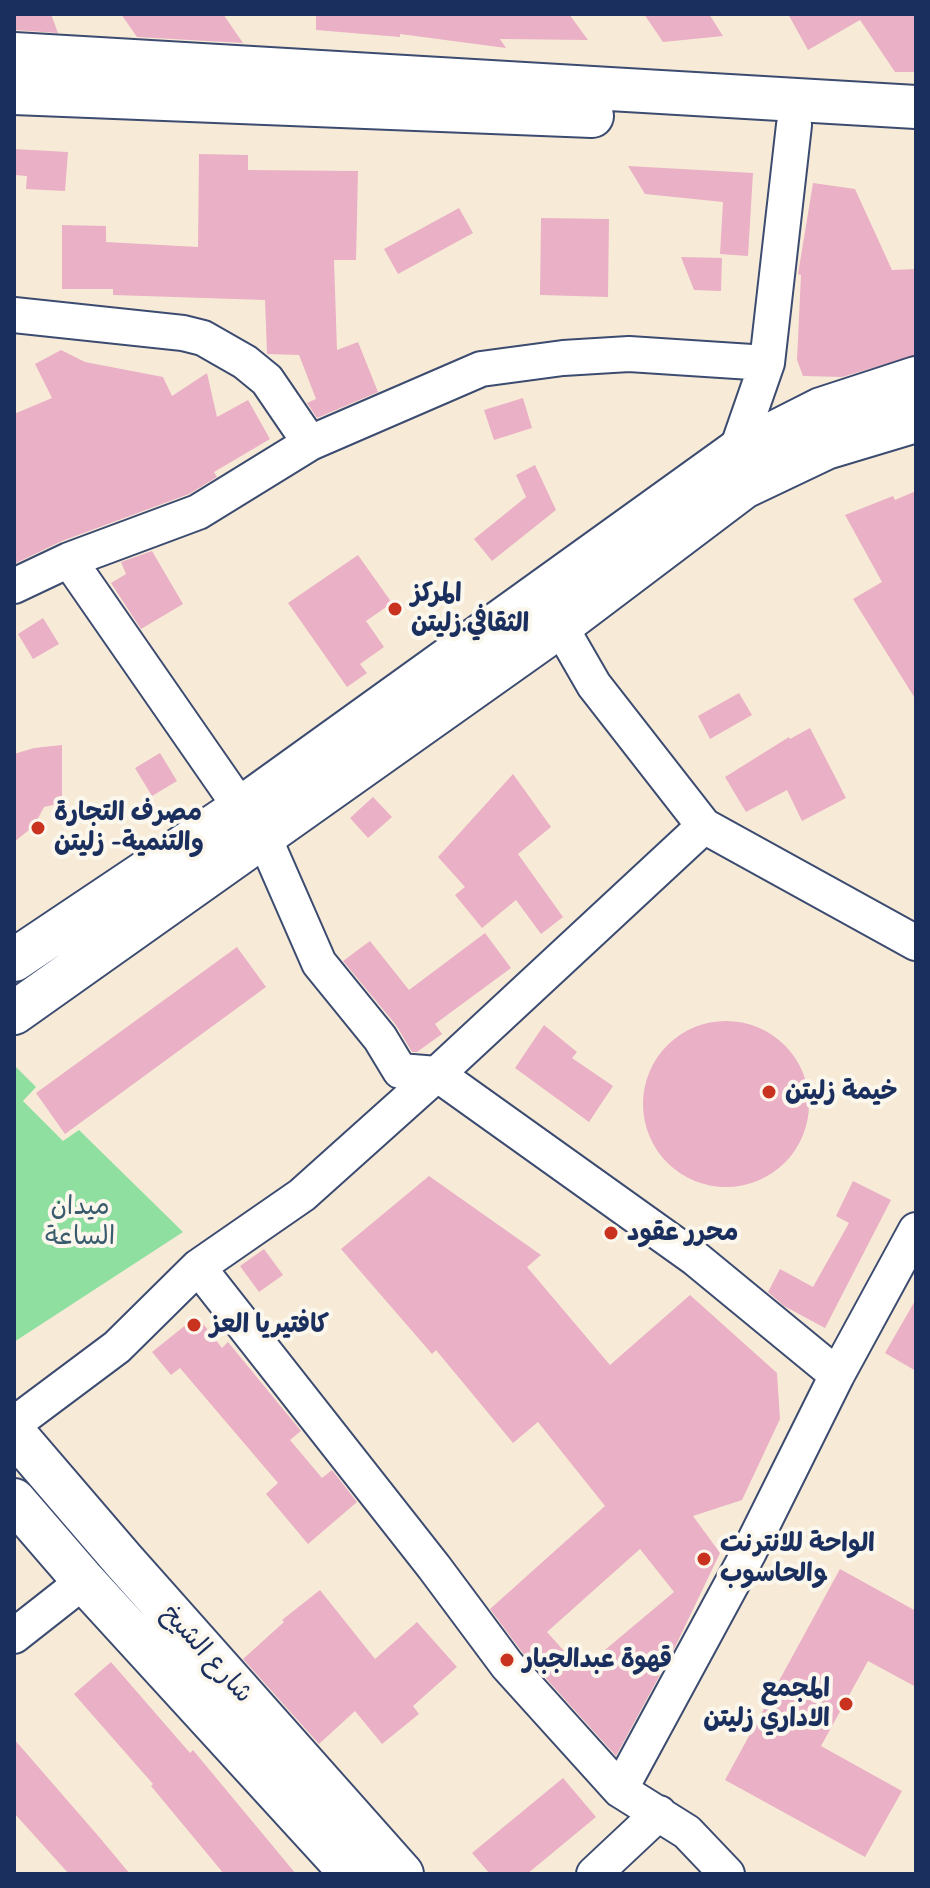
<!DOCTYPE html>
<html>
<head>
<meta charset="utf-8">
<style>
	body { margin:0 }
	#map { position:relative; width:930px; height:1888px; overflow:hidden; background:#f7ebd8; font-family:Delius,sans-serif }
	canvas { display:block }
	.frame { position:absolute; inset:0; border:16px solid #1b2f5e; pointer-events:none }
</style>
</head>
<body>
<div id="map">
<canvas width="930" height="1888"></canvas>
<div class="frame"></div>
</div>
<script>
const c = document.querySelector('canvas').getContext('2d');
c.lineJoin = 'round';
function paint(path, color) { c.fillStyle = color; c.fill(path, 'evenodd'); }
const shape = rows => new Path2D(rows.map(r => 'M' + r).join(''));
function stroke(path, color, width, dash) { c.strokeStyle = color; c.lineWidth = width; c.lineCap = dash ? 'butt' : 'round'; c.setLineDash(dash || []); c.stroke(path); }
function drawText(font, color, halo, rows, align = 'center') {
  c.font = font + ' Delius,"Playpen Sans Arabic",sans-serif'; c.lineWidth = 8; c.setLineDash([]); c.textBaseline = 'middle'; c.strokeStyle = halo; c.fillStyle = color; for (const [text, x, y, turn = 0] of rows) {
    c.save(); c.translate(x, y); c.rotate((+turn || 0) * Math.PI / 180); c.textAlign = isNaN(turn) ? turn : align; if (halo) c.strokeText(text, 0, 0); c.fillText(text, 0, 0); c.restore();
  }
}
const green = shape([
	[14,1065,36,1087,23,1101,63,1141,79,1130,183,1232,14,1342]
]);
const building = shape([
	[14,14,51,14,58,33,14,30],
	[121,14,223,14,243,43,137,37],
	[316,14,569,14,588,40,500,39,506,48,400,34,400,37,316,30],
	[644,14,709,14,723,36,663,42],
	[788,14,916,16,916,72,895,72,860,20,808,50],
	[14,149,68,152,65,191,26,189,27,176,14,175],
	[199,154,248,155,248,170,358,171,356,260,334,260,337,350,358,342,378,392,317,418,307,403,316,399,299,355,267,354,265,300,113,295,113,289,62,289,62,225,106,226,106,242,198,247],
	[628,166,753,173,748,256,720,254,723,202,645,194],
	[813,183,855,189,892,270,916,269,916,355,842,377,803,376,797,360,801,275,798,274],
	[459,208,473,233,398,274,384,249],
	[541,218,609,219,608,297,540,295],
	[681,257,722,258,721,291,694,290],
	[61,350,85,362,163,377,172,396,207,373,217,417,248,400,270,439,214,472,217,477,189,494,62,541,14,564,14,414,52,398,35,364],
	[523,398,532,428,494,440,484,410],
	[535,465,556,510,492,561,474,539,526,497,516,475],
	[916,491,916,700,853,599,882,582,845,515,893,496,895,500],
	[152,551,183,604,141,629,111,583,126,574,121,562],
	[358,555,392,603,366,621,384,647,360,664,367,673,347,687,288,603],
	[43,618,59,644,33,659,18,634],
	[739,693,752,715,710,739,698,716],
	[810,728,846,798,802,821,787,790,746,812,725,777,789,737,790,739],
	[62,745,62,803,44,807,34,826,14,842,14,754,34,748],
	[160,753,177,781,152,796,135,768],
	[513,774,551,827,518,854,563,917,541,934,516,900,482,928,455,895,465,887,438,857],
	[373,797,392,817,368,838,350,818],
	[485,933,511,968,435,1024,442,1034,417,1052,412,1052,396,1025,343,961,370,941,409,990],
	[237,947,266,987,65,1134,36,1093],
	'643 1104a83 83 0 1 1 166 0a83 83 0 1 1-166 0Z',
	[544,1025,577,1052,572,1058,613,1086,589,1122,515,1068],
	[429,1176,541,1255,527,1267,610,1365,690,1295,777,1373,780,1419,742,1500,693,1516,720,1553,675,1647,616,1756,522,1652,490,1609,605,1506,538,1422,513,1443,436,1350,432,1354,341,1249],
	[640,1549,674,1592,581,1670,547,1632],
	[853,1181,891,1200,825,1328,784,1306,768,1292,780,1269,813,1287,849,1223,836,1216],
	[264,1249,283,1275,259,1292,240,1266],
	[916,1299,916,1371,885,1353],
	[197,1316,222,1348,228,1342,301,1431,290,1440,322,1478,332,1470,357,1502,308,1544,266,1494,278,1483,180,1368,171,1375,152,1352],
	[840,1569,916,1611,916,1687,868,1661,821,1746,902,1791,865,1857,725,1780],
	[320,1590,375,1659,417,1622,457,1667,413,1706,419,1714,382,1744,355,1711,319,1744,243,1659,284,1622,282,1620],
	[111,1662,190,1753,193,1750,296,1874,224,1874,151,1786,153,1784,74,1694],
	[14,1739,100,1838,130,1874,69,1874,14,1813],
	[563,1778,596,1817,527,1874,490,1874,472,1853]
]);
const minor = shape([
	[14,315,183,333,203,338,245,362,267,380,310,443],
	[736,452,767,363,794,125],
	[69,560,241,808,263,835,319,963,380,1038,400,1071,437,1074,696,1259,837,1375],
	[14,586,69,560,198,512,310,443,481,369,563,358,629,354,767,363],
	[560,626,594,685,704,826,916,943],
	[198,1267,434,1567,507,1665,620,1790,687,1832,727,1874],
	[14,1424,117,1347,198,1267,302,1195,437,1074,704,826],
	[14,1636,84,1581],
	[620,1790,748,1554,837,1375,916,1230],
	[594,1874,659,1813]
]);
const major = shape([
	[14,54,916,107],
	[14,93,592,116],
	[14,960,241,808,736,452,821,409,916,378],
	[14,1013,560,626,744,487,826,448,916,421],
	[14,1433,123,1560,402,1874],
	[14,1500,84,1581,352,1874]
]);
const markers = [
	[395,609,8,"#c8321e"],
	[38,828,8,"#c8321e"],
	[769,1092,8,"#c8321e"],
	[611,1233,8,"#c8321e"],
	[194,1325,8,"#c8321e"],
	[704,1559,8,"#c8321e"],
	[507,1660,8,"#c8321e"],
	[846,1704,8,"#c8321e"]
];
const poiNames = [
	["المركز",411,594],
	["الثقافي.زليتن",411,624],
	["مصرف التجارة",54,813],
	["والتنمية- زليتن",54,843],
	["خيمة زليتن",785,1092],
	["محرر عقود",627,1233],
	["كافتيريا العز",210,1325],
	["الواحة للانترنت",720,1544],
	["والحاسوب",720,1574],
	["قهوة عبدالجبار",523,1660],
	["المجمع",830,1689,"right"],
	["الاداري زليتن",830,1719,"right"]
];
const parkNames = [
	["ميدان",80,1207],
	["الساعة",80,1237]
];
const streetNames = [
	["شارع الشيخ",207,1654,48]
];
paint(green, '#8edfa0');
paint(building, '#eab0c5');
stroke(minor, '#3c4b70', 38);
stroke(major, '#3c4b70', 46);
stroke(minor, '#fff', 34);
stroke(major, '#fff', 42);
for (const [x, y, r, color] of markers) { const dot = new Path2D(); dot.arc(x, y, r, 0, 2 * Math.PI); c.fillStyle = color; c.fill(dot); stroke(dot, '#fbf7ec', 3); }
drawText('bold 26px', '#1b2f5e', '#fbf7ec', poiNames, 'left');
drawText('26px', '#385b6e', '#fbf7ec', parkNames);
drawText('26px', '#1b2f5e', '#fbf7ec', streetNames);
</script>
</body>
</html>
